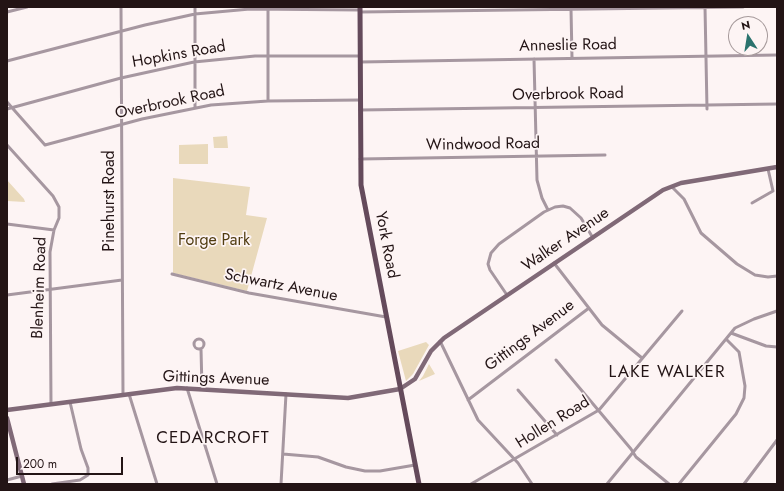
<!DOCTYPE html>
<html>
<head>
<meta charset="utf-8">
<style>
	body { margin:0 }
	#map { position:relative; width:784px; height:491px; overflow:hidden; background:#fdf4f4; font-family:Jost,sans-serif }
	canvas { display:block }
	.frame { position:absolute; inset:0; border:8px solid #231415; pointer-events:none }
	.north { position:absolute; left:728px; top:16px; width:40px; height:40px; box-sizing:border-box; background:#fdf4f4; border:1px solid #a69a9b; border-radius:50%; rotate:348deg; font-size:11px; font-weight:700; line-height:16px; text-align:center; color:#231415 }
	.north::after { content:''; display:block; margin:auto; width:14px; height:18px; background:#2b736e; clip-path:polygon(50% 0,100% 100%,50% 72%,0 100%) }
	.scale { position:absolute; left:16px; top:457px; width:107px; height:18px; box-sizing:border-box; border:2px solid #231415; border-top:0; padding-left:5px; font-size:12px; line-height:14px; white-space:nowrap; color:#231415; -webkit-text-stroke:3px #fdf4f4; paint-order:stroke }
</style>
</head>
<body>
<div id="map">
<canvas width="784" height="491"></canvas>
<div class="frame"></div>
<div class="north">N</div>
<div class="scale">200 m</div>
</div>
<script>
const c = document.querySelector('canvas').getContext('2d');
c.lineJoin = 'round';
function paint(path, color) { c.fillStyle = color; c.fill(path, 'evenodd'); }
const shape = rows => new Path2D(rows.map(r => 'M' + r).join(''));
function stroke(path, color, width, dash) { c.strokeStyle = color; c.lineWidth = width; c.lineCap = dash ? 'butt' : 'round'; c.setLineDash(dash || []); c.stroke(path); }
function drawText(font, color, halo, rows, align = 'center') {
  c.font = font + ' Jost,sans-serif'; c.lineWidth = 3.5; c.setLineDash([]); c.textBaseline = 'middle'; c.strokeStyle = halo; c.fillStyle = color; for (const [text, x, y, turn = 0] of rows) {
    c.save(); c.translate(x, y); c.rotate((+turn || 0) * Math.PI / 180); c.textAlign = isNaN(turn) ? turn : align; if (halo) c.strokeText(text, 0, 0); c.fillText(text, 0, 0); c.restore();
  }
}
const green = shape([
	[227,136,228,148,214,148,213,137],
	[208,144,208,164,179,164,179,145],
	[173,178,250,187,246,215,267,218,247,291,173,273],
	[7,180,24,199,25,202,7,201],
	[426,342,429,345,413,374,406,381,398,351],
	[429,364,435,374,419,381,423,376]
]);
const street = shape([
	[121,7,123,394],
	[195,7,195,107],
	[268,7,268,101],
	[705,7,707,109],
	[571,9,572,58],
	[7,12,27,7],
	[360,12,743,7],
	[534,59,537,180,542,198,548,210],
	[7,61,145,25,195,14,250,9,360,10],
	[360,62,777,55],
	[7,102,45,145,142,119,211,105,268,101,360,100],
	[7,109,121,78,194,62,255,56,360,56],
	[360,110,777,104],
	[7,145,53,196,59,207,59,218,54,230,50,252,51,404],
	[360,159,605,155],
	[672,187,684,199,701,233,737,264,755,275,768,277,777,276],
	[752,203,773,191,768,169],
	[7,224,54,230],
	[554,263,602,325,642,358],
	[172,274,249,293,386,317],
	[7,295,122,280],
	[507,295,490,270,488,264,491,253,499,244,544,212,555,207,563,206,570,208,581,218,593,238],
	[731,333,766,346,777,347],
	'194 344a5 5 0 1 1 10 0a5 5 0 1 1-10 0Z',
	[440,341,478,420,518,463,532,484],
	[201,349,202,389],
	[556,360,631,449,636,457,669,484],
	[187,388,217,484],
	[518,390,557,435],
	[129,394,157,484],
	[468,400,589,308],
	[283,454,318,457,346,467,365,471,380,471,415,465],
	[7,480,22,476],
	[52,484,80,480,88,475,88,468,81,449,70,402],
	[281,484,286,394],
	[471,484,599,410,682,311],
	[607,484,735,328,754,319,777,311],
	[679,484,736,414,744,398,745,386,739,352,726,339],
	[744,484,777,440]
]);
const secondary = shape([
	[7,410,177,388,348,398,400,389,415,379,431,351,444,338,663,190,681,183,777,167],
	[7,418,24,484]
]);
const primary = shape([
	[360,7,361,185,419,484]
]);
const streetNames = [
	["Anneslie Road",568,46,-1],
	["Hopkins Road",179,55,-10],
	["Overbrook Road",568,95,-1],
	["Overbrook Road",170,103,-12],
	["Windwood Road",483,145,-1],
	["Pinehurst Road",110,201,-90],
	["Walker Avenue",566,240,-34],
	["York Road",386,245,79],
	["Schwartz Avenue",281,286,11],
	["Blenheim Road",40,288,-88],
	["Gittings Avenue",530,336,-37],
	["Gittings Avenue",216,379,2],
	["Hollen Road",553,423,-32]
];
const parkNames = [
	["Forge Park",214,241]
];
const neighbourhoodNames = [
	["LAKE WALKER",667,373],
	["CEDARCROFT",213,439]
];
paint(green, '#e9d9bb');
stroke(street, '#a697a0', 3);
stroke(secondary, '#806977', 4.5);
stroke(primary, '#644a5b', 5);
drawText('16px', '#231415', '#fdf4f4', streetNames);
drawText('16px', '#503c10', '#fdf4f4', parkNames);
c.letterSpacing = '1px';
drawText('17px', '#231415', '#fdf4f4', neighbourhoodNames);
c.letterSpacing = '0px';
</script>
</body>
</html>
